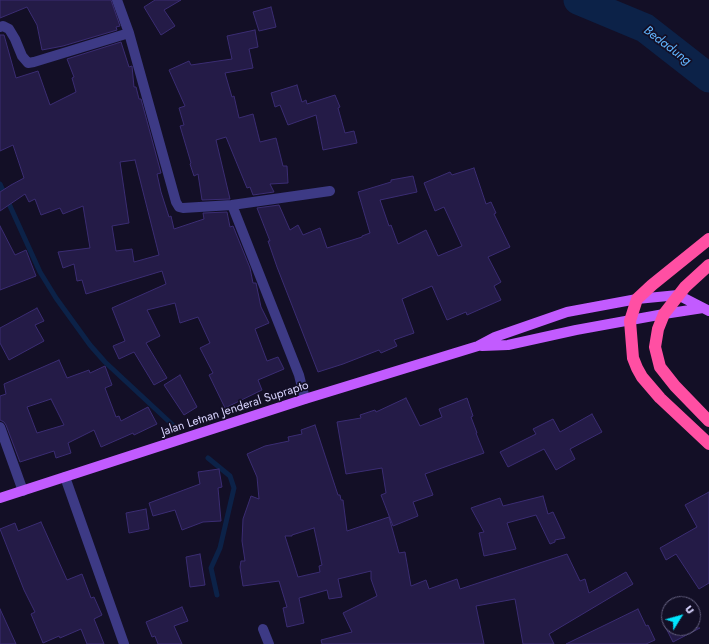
<!DOCTYPE html>
<html>
<head>
<meta charset="utf-8">
<style>
	body { margin:0 }
	#map { position:relative; width:709px; height:644px; overflow:hidden; background:#130f26; font-family:Jost,sans-serif }
	canvas { display:block }
	.north { position:absolute; left:661px; top:596px; width:40px; height:40px; box-sizing:border-box; background:#130f26; border:1px solid #625e7d; border-radius:50%; rotate:53deg; font-size:11px; font-weight:700; line-height:16px; text-align:center; color:#d9d4ff }
	.north::after { content:''; display:block; margin:auto; width:14px; height:18px; background:#00e5ff; clip-path:polygon(50% 0,100% 100%,50% 72%,0 100%) }
</style>
</head>
<body>
<div id="map">
<canvas width="709" height="644"></canvas>
<div class="north">U</div>
</div>
<script>
const c = document.querySelector('canvas').getContext('2d');
c.lineJoin = 'round';
const shape = rows => new Path2D(rows.map(r => 'M' + r).join(''));
function stroke(path, color, width, dash) { c.strokeStyle = color; c.lineWidth = width; c.lineCap = dash ? 'butt' : 'round'; c.setLineDash(dash || []); c.stroke(path); }
function paint(path, color) { c.fillStyle = color; c.fill(path, 'evenodd'); }
function drawText(font, color, halo, rows, align = 'center') {
  c.font = font + ' Jost,sans-serif'; c.lineWidth = 3.5; c.setLineDash([]); c.textBaseline = 'middle'; c.strokeStyle = halo; c.fillStyle = color; for (const [text, x, y, turn = 0] of rows) {
    c.save(); c.translate(x, y); c.rotate((+turn || 0) * Math.PI / 180); c.textAlign = isNaN(turn) ? turn : align; if (halo) c.strokeText(text, 0, 0); c.fillText(text, 0, 0); c.restore();
  }
}
const stream = shape([
	[0,184,40,272,56,298,90,345,105,362,176,428],
	[208,458,230,476,234,488,220,548,211,568,217,595]
]);
const river = shape([
	[578,0,645,28,709,78]
]);
const building = shape([
	[0,0,111,0,120,26,116,27,117,30,63,46,42,50,37,25,27,7,0,18,0,0],
	[155,0,181,0,164,10,175,26,161,35,144,7,155,0],
	[271,7,276,27,259,31,253,12,271,7],
	[255,30,258,47,249,49,253,68,225,73,232,97,234,96,239,118,253,114,260,142,276,138,283,166,287,166,288,183,270,184,274,192,253,195,250,187,247,188,226,137,216,140,230,199,202,200,198,174,194,176,190,164,191,163,180,126,184,125,179,108,185,106,169,70,189,61,191,65,232,59,227,36,255,30],
	[0,35,4,35,16,78,38,71,50,105,76,92,72,78,74,77,67,59,121,42,129,67,132,66,134,87,136,87,139,99,141,99,161,173,157,174,161,192,169,217,171,216,174,229,204,219,203,213,227,212,230,227,233,226,250,268,253,283,256,283,261,307,269,323,255,329,267,361,278,357,284,369,258,380,262,390,225,408,209,375,213,373,200,348,210,343,198,317,180,323,175,303,147,310,160,336,146,343,167,378,154,385,134,352,119,359,113,346,125,341,112,308,166,284,162,271,86,294,82,280,77,281,74,264,63,268,58,252,90,248,83,206,63,214,60,208,41,215,35,199,29,202,25,194,0,211,0,192,11,185,24,178,13,145,0,151,0,35],
	[135,160,159,255,134,262,132,249,116,251,112,226,129,223,120,162,135,160],
	[297,85,302,102,306,100,307,104,335,95,340,107,338,108,345,133,354,131,357,143,323,150,316,115,288,125,280,105,275,107,271,93,297,85],
	[474,168,486,204,491,202,496,213,494,214,510,247,488,257,501,282,494,286,501,300,467,315,466,312,447,320,432,286,402,299,414,333,394,340,397,346,381,353,379,350,343,364,318,372,277,267,268,241,270,241,257,208,279,205,290,230,298,225,303,235,320,228,327,248,362,237,362,236,370,233,358,192,391,182,391,180,413,176,417,192,380,200,389,226,391,225,398,244,426,230,438,256,462,246,444,207,435,211,424,183,450,172,452,175,474,168],
	[0,226,15,255,26,250,36,276,0,290,0,226],
	[37,308,44,321,35,325,44,341,9,360,0,343,0,328,37,308],
	[59,360,67,378,89,370,90,373,105,366,112,385,105,388,116,417,119,416,121,421,148,407,157,424,134,435,133,433,101,447,94,430,68,443,71,453,56,458,54,451,20,462,6,425,4,422,0,420,0,396,6,394,4,384,59,360],
	[51,399,64,425,37,433,27,407,51,399],
	[180,375,197,407,184,415,164,385,180,375],
	[406,398,420,426,442,417,439,409,467,398,473,416,471,417,477,433,476,433,484,453,425,474,433,495,413,502,418,516,393,526,381,495,386,493,382,468,346,474,337,422,361,418,360,415,375,410,376,412,406,398],
	[592,414,602,432,570,449,575,459,556,470,544,449,508,467,500,452,536,434,533,429,553,419,560,432,592,414],
	[315,425,338,495,340,495,341,500,343,500,347,531,389,517,399,553,405,552,411,586,426,580,429,589,457,579,460,589,567,554,580,581,585,579,589,593,626,572,633,584,549,634,554,644,523,644,515,599,476,606,484,644,322,644,321,640,352,632,343,613,377,596,371,579,371,571,338,579,342,597,329,599,327,590,299,598,304,623,287,627,283,608,287,607,279,581,243,586,240,567,241,561,245,561,242,541,243,519,251,496,259,499,257,477,247,454,265,446,289,441,288,437,302,434,301,430,315,425],
	[314,528,322,565,319,566,320,572,298,577,285,536,292,536,292,535,314,528],
	[219,469,222,487,218,488,221,521,203,522,182,530,175,510,153,516,149,503,200,484,198,472,219,469],
	[709,492,709,583,699,589,676,554,666,560,660,548,697,527,685,505,709,492],
	[543,496,548,514,553,512,565,538,555,540,555,542,550,544,536,515,507,523,516,549,484,556,479,533,484,532,471,508,500,498,503,506,543,496],
	[146,509,149,529,129,533,126,513,146,509],
	[41,522,67,580,82,574,91,598,94,597,102,615,94,619,104,644,87,644,81,629,60,638,59,636,43,643,31,614,35,612,24,590,0,529,15,523,18,531,41,522],
	[200,554,205,585,190,587,186,557,200,554],
	[182,607,188,621,174,626,182,644,158,644,155,636,152,637,146,622,182,607],
	[0,609,16,644,0,644,0,609],
	[638,609,646,626,648,625,655,640,646,644,566,644,638,609],
	[666,628,700,628,673,642,666,628]
]);
const minor = shape([
	[117,0,129,33,176,202,179,207,183,208,232,205,299,375,305,399],
	[0,27,3,26,9,29,15,39,22,56,28,63,34,62,129,33],
	[232,205,330,191],
	[0,427,23,491],
	[65,477,124,644],
	[263,629,269,644]
]);
const major = shape([
	[482,346,508,345,576,330,664,314,703,308],
	[0,498,305,399,478,346,495,337,567,312,637,299,678,295,709,311]
]);
const highway = shape([
	[709,239,652,285,637,299,630,321,633,358,637,368,642,377,660,398,709,444],
	[709,265,685,287,664,314,658,329,655,347,660,367,675,386,709,421]
]);
const streetNames = [
	["Jalan Letnan Jenderal Suprapto",235,409,-18]
];
const waterNames = [
	["Bedadung",667,46,37]
];
stroke(stream, '#0c2248', 5);
stroke(river, '#0c2248', 29);
paint(building, '#241b47');
stroke(building, '#3b2d73', 1);
stroke(minor, '#3d3a85', 10);
stroke(major, '#c25bff', 10);
stroke(highway, '#ff4fa3', 12);
drawText('12px', '#d9d4ff', '#130f26', streetNames);
drawText('italic 13px', '#62b6ff', '#130f26', waterNames);
</script>
</body>
</html>
